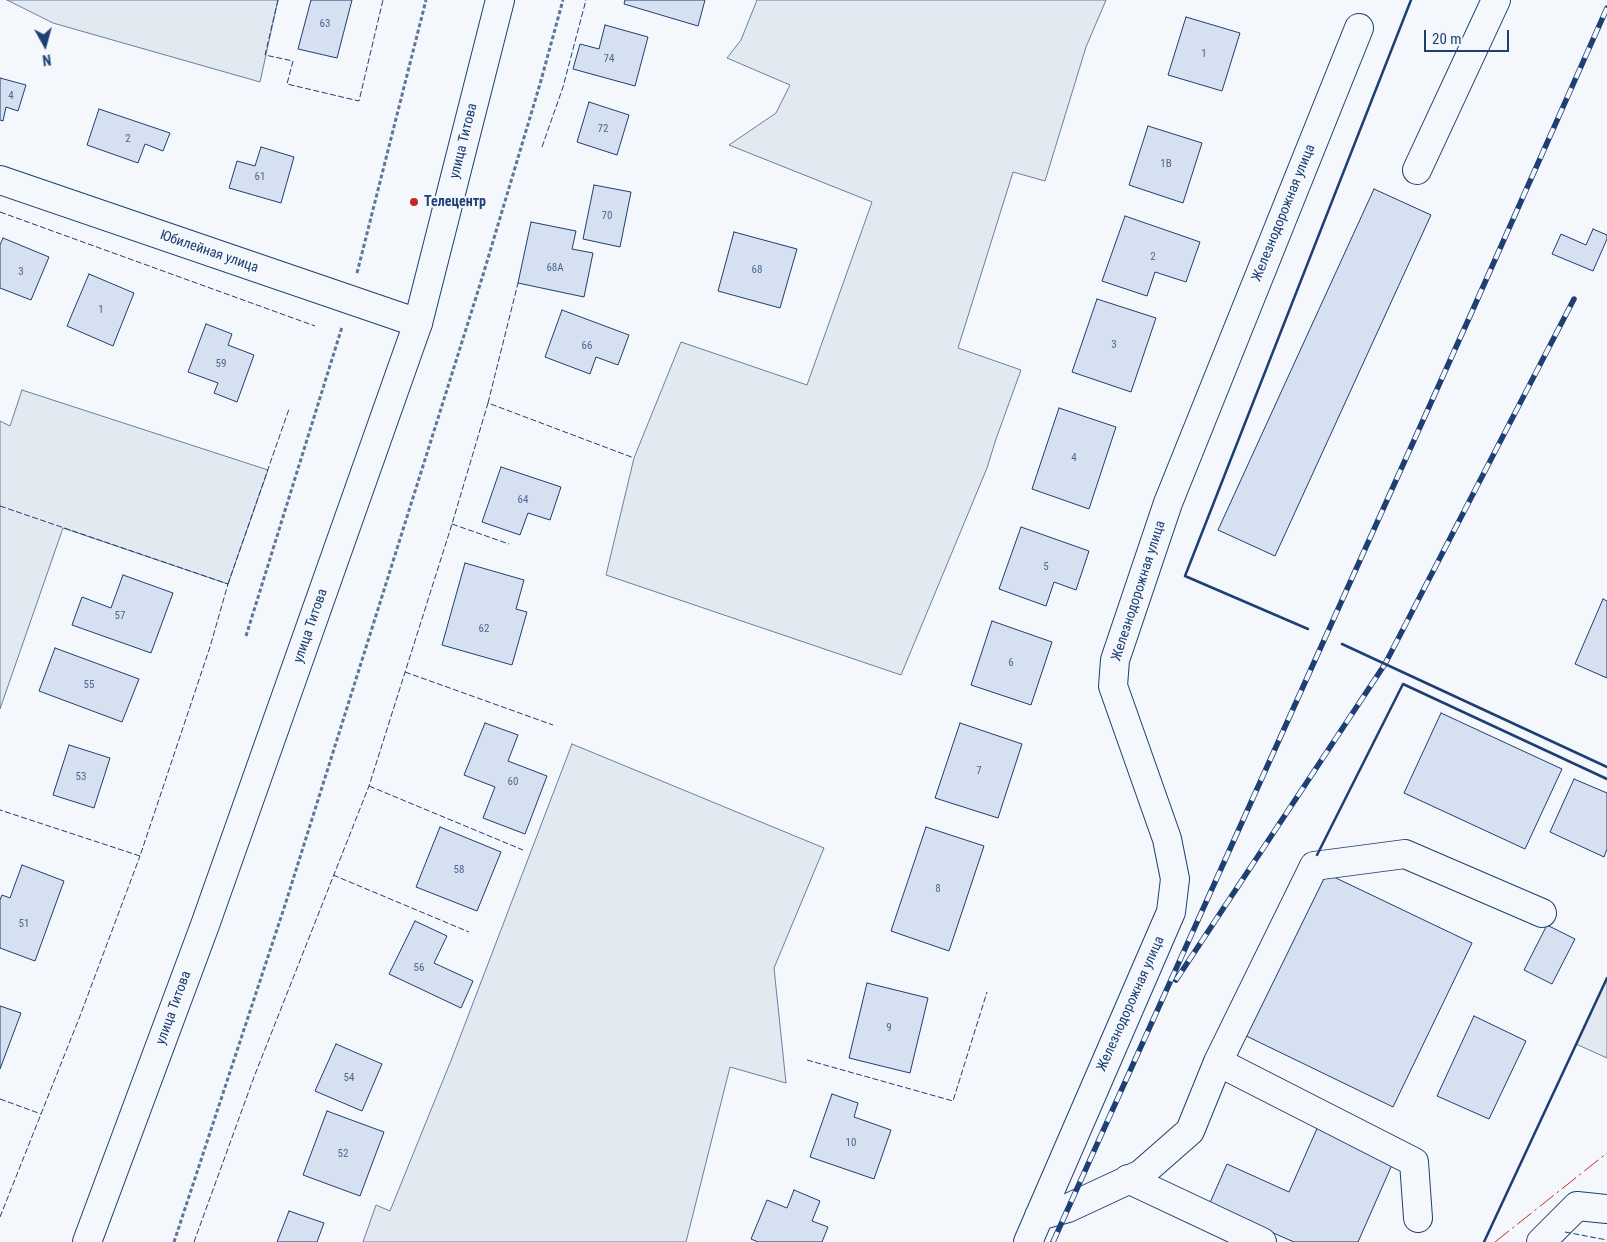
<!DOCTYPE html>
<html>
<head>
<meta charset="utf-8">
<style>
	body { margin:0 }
	#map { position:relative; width:1607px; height:1242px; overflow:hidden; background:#f4f7fb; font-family:"Roboto Condensed",sans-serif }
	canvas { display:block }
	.north { position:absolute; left:20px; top:20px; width:50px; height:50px; -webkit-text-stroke:4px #f4f7fb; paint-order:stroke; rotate:173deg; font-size:14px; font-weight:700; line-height:20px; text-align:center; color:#1d3f73 }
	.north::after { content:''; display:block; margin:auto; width:18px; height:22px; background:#1d3f73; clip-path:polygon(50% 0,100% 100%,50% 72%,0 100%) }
	.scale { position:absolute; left:1424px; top:30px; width:85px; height:22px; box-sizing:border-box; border:2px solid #1d3f73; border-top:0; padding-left:6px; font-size:15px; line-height:18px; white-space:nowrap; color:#1d3f73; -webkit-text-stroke:4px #f4f7fb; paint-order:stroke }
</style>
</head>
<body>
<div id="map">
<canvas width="1607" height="1242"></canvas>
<div class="north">N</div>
<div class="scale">20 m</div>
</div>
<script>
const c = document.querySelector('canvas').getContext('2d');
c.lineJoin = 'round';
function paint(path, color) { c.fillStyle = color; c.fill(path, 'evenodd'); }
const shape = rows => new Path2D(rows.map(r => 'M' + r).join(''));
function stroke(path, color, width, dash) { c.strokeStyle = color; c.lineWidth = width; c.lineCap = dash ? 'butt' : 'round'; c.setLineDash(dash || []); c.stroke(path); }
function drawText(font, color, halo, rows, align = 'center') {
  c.font = font + ' "Roboto Condensed",sans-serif'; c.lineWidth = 4; c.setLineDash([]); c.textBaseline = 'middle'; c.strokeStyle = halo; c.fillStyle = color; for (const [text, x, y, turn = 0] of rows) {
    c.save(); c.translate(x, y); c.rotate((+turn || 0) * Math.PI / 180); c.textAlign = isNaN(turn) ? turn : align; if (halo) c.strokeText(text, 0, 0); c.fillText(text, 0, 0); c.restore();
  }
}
const green = shape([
	[7,0,278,0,260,82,53,23,7,0],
	[757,0,1106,0,1086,47,1045,181,1013,172,958,348,1021,370,996,439,987,468,901,675,606,575,634,458,681,342,807,385,872,202,729,145,776,113,790,85,727,58,741,40,757,0],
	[22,390,268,470,228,584,63,528,0,709,0,421,10,426,22,390],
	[572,744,824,848,774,968,786,1083,730,1067,686,1242,363,1242,376,1205,390,1211,452,1058,572,744],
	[1607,978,1607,1058,1576,1044,1607,978]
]);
const building = shape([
	[311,0,352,0,337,58,298,49,311,0],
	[625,0,705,0,698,26,624,4,625,0],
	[1186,17,1240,33,1222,91,1168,75,1186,17],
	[605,25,648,37,635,86,573,69,580,44,599,49,605,25],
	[0,78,26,85,18,111,6,107,3,121,0,120,0,78],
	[589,102,629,115,617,155,577,142,589,102],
	[99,109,170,133,163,151,145,144,138,163,87,145,99,109],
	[1148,126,1202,143,1183,203,1129,185,1148,126],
	[261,147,294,157,281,203,229,188,237,161,255,166,261,147],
	[594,185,631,192,620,247,583,239,594,185],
	[1374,189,1431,215,1275,556,1218,530,1374,189],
	[1125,216,1200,242,1186,282,1155,272,1147,296,1102,281,1125,216],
	[531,222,576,231,572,249,593,253,584,297,518,283,531,222],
	[1593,229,1607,235,1607,239,1593,271,1552,254,1561,234,1586,245,1593,229],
	[734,232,797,249,780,308,718,291,734,232],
	[3,238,49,257,31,300,0,288,0,245,3,238],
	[89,274,134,293,113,346,67,326,89,274],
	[1097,299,1156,318,1131,392,1072,372,1097,299],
	[562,310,629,335,618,365,596,357,590,374,545,357,562,310],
	[206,324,232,334,228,345,254,355,237,402,214,393,218,383,188,372,206,324],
	[1059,408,1116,427,1089,509,1032,489,1059,408],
	[501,467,561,487,550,520,528,513,520,535,482,522,501,467],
	[1021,527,1089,551,1076,590,1054,582,1046,606,999,589,1021,527],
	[465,563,524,580,516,609,527,612,512,665,442,645,465,563],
	[123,575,173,593,151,653,72,625,82,597,111,608,123,575],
	[1603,599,1607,601,1607,678,1575,664,1603,599],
	[992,621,1052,642,1031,705,971,685,992,621],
	[55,648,139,679,122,722,39,691,55,648],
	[1441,713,1562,769,1525,849,1404,793,1441,713],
	[485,723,518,735,508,761,547,776,525,834,483,818,495,787,464,775,485,723],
	[960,723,1022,744,998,818,935,798,960,723],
	[69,745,110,758,94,808,53,795,69,745],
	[1574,779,1607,793,1607,849,1604,857,1550,832,1574,779],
	[440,827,501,852,477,911,416,887,440,827],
	[926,827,984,846,949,951,891,931,926,827],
	[22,865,64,881,35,961,0,948,0,900,2,895,10,898,22,865],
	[1315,868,1472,943,1393,1107,1236,1031,1315,868],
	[415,921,447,936,434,963,473,981,461,1008,389,974,415,921],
	[1547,925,1575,939,1552,984,1524,970,1547,925],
	[867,983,928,998,910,1073,849,1058,867,983],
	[0,1006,21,1013,0,1069,0,1006],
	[1474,1016,1526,1041,1489,1119,1437,1096,1474,1016],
	[336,1044,382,1064,362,1111,315,1091,336,1044],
	[832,1094,858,1103,854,1117,891,1130,874,1179,810,1157,832,1094],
	[327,1111,384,1132,360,1196,303,1175,327,1111],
	[1319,1124,1395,1158,1358,1242,1294,1242,1209,1205,1227,1164,1289,1192,1319,1124],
	[794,1190,820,1201,812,1221,828,1227,822,1242,758,1242,751,1239,767,1200,787,1208,794,1190],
	[289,1211,324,1223,317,1242,277,1242,289,1211]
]);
const path = shape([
	[357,273,426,0],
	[246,636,342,327],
	[174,1242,285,905,483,275,540,84,563,0]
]);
const minor = shape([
	[1417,170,1496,0],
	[0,180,418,323],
	[1218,1062,1414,1162,1418,1218],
	[1128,1179,1262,1242],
	[1039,1216,1068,1208,1141,1174,1190,1131,1218,1062,1314,866,1405,854,1542,913],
	[1028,1242,1171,912,1175,879,1167,839,1113,686,1115,660,1168,503,1359,28],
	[1541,1242,1577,1206,1607,1209]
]);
const major = shape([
	[87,1242,205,925,418,323,500,0]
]);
const rail = shape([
	[1176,980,1385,664,1574,299],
	[1053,1242,1470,316,1607,8]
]);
const fence = shape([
	[278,0,265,55,293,61,287,84,359,101,383,0],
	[542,147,563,87,586,0],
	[0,212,315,326],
	[488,403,518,283],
	[0,506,228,584,210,647,140,856,0,810],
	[452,524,509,544],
	[228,584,289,409],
	[405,672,553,725],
	[369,786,523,850],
	[333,875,469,932],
	[807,1060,953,1101,987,992],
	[0,1099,41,1114],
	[0,1217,80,1016,140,856],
	[1565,1232,1607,1240],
	[194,1242,254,1077,369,786,452,524,488,403,634,458]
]);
const wall = shape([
	[1308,629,1185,576,1411,0],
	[1342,644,1607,767],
	[1317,855,1403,684,1607,779],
	[1484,1242,1607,978]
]);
const power = shape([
	[1495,1242,1607,1153]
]);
const markers = [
	[414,202,5,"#c62828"]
];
const numberNames = [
	["63",325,24],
	["1",1204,54],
	["74",609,59],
	["4",11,96],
	["72",603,129],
	["2",128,139],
	["1В",1166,164],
	["61",260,177],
	["70",607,216],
	["2",1153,257],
	["68А",555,268],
	["68",757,270],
	["3",21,272],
	["1",101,310],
	["3",1114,345],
	["66",587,346],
	["59",221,364],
	["4",1074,458],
	["64",523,500],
	["5",1046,567],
	["57",120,616],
	["62",484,629],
	["6",1011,663],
	["55",89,685],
	["7",979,771],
	["53",81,777],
	["60",513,782],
	["58",459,870],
	["8",938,889],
	["51",24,924],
	["56",419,968],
	["9",889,1028],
	["54",349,1078],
	["10",851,1143],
	["52",343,1154]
];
const streetNames = [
	["улица Титова",464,141,-76],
	["Железнодорожная улица",1284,213,-68],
	["Юбилейная улица",209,252,19],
	["Железнодорожная улица",1139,591,-72],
	["улица Титова",311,626,-71],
	["Железнодорожная улица",1131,1004,-66],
	["улица Титова",174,1008,-70]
];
const poiNames = [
	["Телецентр",424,202]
];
paint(green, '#e3e9f0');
stroke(green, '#687fa3', 1);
paint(building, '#d5e0f0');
stroke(building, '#1d3f73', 1);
stroke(minor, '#1d3f73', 30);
stroke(major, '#1d3f73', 30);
stroke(path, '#5e769c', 3, [4, 2.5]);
stroke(minor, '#f4f7fb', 28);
stroke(major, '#f4f7fb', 28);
stroke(rail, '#1d3f73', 5.5);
stroke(rail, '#f4f7fb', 4, [11]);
stroke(fence, '#1d3f73', 1, [6, 2.5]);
stroke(wall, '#1d3f73', 2.5);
stroke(power, '#c62828', 1, [18, 4, 2.5, 4]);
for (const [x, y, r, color] of markers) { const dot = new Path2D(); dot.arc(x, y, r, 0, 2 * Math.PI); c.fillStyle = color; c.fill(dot); stroke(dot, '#f4f7fb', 2); }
drawText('11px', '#4b6792', null, numberNames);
drawText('14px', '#1d3f73', '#f4f7fb', streetNames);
drawText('bold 14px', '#1d3f73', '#f4f7fb', poiNames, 'left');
</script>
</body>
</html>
